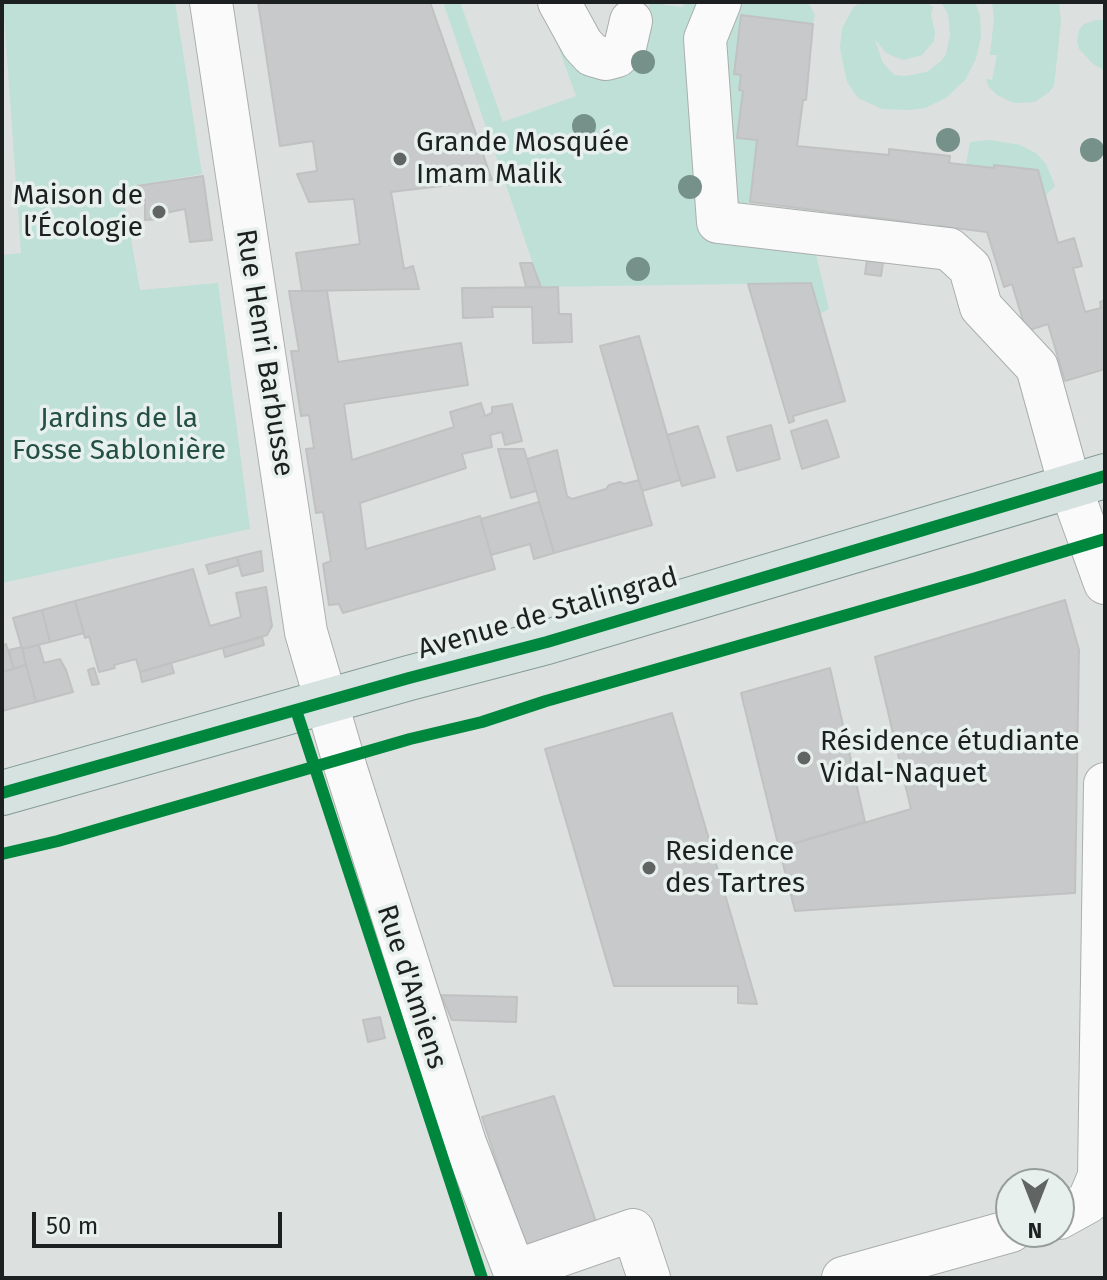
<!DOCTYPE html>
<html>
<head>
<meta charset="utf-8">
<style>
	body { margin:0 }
	#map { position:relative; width:1107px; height:1280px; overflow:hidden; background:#dce1df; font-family:"Fira Sans",sans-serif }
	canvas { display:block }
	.frame { position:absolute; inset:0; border:4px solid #1d2020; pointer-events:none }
	.north { position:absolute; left:995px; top:1168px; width:80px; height:80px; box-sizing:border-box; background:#e7f0ed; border:2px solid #969d9b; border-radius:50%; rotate:180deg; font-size:22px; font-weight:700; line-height:32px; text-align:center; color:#1d2020 }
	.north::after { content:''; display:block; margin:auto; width:28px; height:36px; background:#606463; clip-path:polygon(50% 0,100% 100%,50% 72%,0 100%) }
	.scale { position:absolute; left:32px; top:1212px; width:250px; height:36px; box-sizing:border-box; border:4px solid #1d2020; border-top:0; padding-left:10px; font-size:24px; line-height:28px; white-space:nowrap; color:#1d2020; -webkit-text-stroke:6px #e7f0ed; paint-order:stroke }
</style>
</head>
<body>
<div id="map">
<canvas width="1107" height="1280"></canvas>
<div class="frame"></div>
<div class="north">N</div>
<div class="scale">50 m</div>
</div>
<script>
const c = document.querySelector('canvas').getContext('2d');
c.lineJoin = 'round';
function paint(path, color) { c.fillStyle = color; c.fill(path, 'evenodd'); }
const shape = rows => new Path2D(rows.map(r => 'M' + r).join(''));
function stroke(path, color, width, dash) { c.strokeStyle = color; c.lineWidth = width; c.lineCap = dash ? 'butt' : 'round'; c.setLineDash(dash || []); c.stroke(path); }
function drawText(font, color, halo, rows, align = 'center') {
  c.font = font + ' "Fira Sans",sans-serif'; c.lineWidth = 7; c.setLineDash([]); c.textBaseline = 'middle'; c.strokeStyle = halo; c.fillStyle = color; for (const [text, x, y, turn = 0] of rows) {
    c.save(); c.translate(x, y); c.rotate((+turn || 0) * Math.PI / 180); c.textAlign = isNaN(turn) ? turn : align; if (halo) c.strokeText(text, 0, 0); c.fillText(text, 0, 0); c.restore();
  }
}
const green = shape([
	[3,2,175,2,202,174,122,188,140,290,218,283,250,529,2,583,2,255,21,253],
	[443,2,460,2,503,122,576,96,544,7,588,65,641,50,650,2,664,2,664,5,683,7,684,2,708,2,708,225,812,238,829,309,820,314,810,283,541,287],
	[728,2,808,2,815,15,813,24,742,15,734,74,741,75,739,90,743,91,737,137,757,140,750,202,725,213,719,14],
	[860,2,927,2,933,7,931,15,935,32,934,41,922,55,904,60,895,57,886,53,875,39,882,61,889,70,895,75,905,76,927,72,941,61,946,54,950,35,949,23,948,14,941,2,975,2,980,16,981,37,976,59,965,80,946,98,925,108,909,110,882,109,858,98,847,82,840,48,842,28,853,8],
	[992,2,1059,2,1061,22,1054,86,1049,92,1035,102,1016,103,1007,100,997,95,988,86,986,79,992,80,997,55,990,55,994,19],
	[1096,20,1105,20,1105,71,1092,63,1079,49,1077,42,1079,30,1084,24],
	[990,140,1020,145,1036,153,1046,164,1055,186,1045,196,1037,170,995,165,994,168,966,165,970,142]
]);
const building = shape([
	[258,2,430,2,492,180,391,192,404,269,413,266,419,289,302,291,296,253,360,244,354,199,309,202,297,174,317,171,313,141,280,146,258,2],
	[741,15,813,24,806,100,803,100,797,146,889,155,889,149,950,156,949,163,994,168,994,165,1038,170,1058,243,1074,238,1082,266,1073,268,1085,312,1101,308,1100,302,1105,300,1105,369,1065,381,1048,324,1026,331,1012,284,1004,287,987,232,939,226,938,236,909,233,910,222,750,202,757,140,737,138,743,91,739,90,741,75,734,74,741,15],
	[203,176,212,240,190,242,185,209,160,214,160,219,145,220,145,200,138,200,137,186,203,176],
	[868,253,884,255,881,276,865,274,868,253],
	[520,263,532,263,541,287,526,287,520,263],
	[811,283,845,401,793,416,794,421,789,423,748,284,811,283],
	[558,287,559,314,571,314,572,342,533,343,532,307,492,307,493,317,463,318,462,288,558,287],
	[289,291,327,291,338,362,461,343,468,385,344,404,352,460,454,427,450,412,481,403,485,416,492,413,492,407,512,404,522,441,505,445,502,432,490,435,492,447,462,454,466,468,360,503,366,549,480,516,495,569,343,613,339,604,329,605,323,564,331,561,323,512,316,513,306,449,314,448,309,415,301,416,291,351,299,351,289,291],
	[639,336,680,480,642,491,600,346,639,336],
	[827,420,839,457,802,469,791,431,827,420],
	[771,425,780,459,737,471,727,437,771,425],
	[698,426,715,477,682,486,667,435,698,426],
	[498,449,524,449,536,491,511,498,498,449],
	[557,450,567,496,572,499,606,489,609,485,620,482,624,484,639,480,652,525,554,553,527,459,557,450],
	[539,502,554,553,534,559,530,544,491,555,481,519,539,502],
	[261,551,263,571,242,576,237,557,261,551],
	[237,557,239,565,209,574,206,565,237,557],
	[193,569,210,626,241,617,236,593,266,587,272,626,267,635,140,672,136,659,114,665,115,668,99,672,89,636,85,638,75,601,193,569],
	[1065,600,1079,650,1075,893,795,911,779,848,911,809,875,657,1065,600],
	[75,601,84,633,50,642,42,610,75,601],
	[42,610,50,642,22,649,13,618,42,610],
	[262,637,264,645,225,657,223,648,262,637],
	[6,644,14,669,2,672,2,646,6,644],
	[39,645,44,663,60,659,66,670,73,692,36,702,22,649,39,645],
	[22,647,26,665,14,669,9,650,22,647],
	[171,663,174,673,142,682,140,672,171,663],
	[26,665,36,702,2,711,2,672,26,665],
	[94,668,99,684,92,685,88,670,94,668],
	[830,668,865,822,779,848,741,693,830,668],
	[672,713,757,1004,738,1003,738,986,614,986,545,749,672,713],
	[441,995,517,997,516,1022,452,1020,441,995],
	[380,1017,385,1038,368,1042,363,1020,380,1017],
	[554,1096,600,1234,529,1261,482,1117,554,1096]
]);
const minor = shape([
	[211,2,306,632,346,769,465,1143,517,1278],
	[559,2,582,44,592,55,606,59,617,56,625,47,631,21],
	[720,2,705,39,718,222,949,249,970,268,981,307,1037,367,1070,486,1105,583],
	[1059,1218,1088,1202,1099,1176,1105,784],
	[515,1271,633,1230,649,1278],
	[843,1278,1011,1231]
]);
const major = shape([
	[2,793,409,678,547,642,1105,476]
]);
const cycleway = shape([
	[296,710,482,1278],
	[2,793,409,678,547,642,1105,476],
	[2,854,58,841,410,739,482,722,546,701,976,578,1105,539]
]);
const trees = [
	[643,62],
	[584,126],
	[948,140],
	[1092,150],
	[690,187],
	[638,269]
];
const markers = [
	[400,159,8,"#606463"],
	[159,212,8,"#606463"],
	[804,758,8,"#606463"],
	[649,868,8,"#606463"]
];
const poiNames = [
	["Grande Mosquée",416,143],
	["Imam Malik",416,175],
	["Maison de",143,196,"right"],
	["l’Écologie",143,228,"right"],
	["Résidence étudiante",820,742],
	["Vidal-Naquet",820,774],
	["Residence",665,852],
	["des Tartres",665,884]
];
const streetNames = [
	["Rue Henri Barbusse",264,353,81],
	["Avenue de Stalingrad",548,614,-16],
	["Rue d'Amiens",411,987,72]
];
const parkNames = [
	["Jardins de la",119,419],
	["Fosse Sablonière",119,451]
];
paint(green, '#bee0d7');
paint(building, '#c8c9ca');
stroke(building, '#c0c2c2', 2);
stroke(minor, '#aaaead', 44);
stroke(major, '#869b96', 46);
stroke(minor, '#fafafa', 42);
stroke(major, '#d6e2e0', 44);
stroke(cycleway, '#00873e', 12);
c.fillStyle = '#76918a';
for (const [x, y] of trees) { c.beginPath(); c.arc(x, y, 12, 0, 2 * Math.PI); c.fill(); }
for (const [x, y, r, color] of markers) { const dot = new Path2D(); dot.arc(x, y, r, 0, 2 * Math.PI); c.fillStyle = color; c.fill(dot); stroke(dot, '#e7f0ed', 3); }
drawText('28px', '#1d2020', '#e7f0ed', poiNames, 'left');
drawText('28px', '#1d2020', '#e7f0ed', streetNames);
drawText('28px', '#234f45', '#e7f0ed', parkNames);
</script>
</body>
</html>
